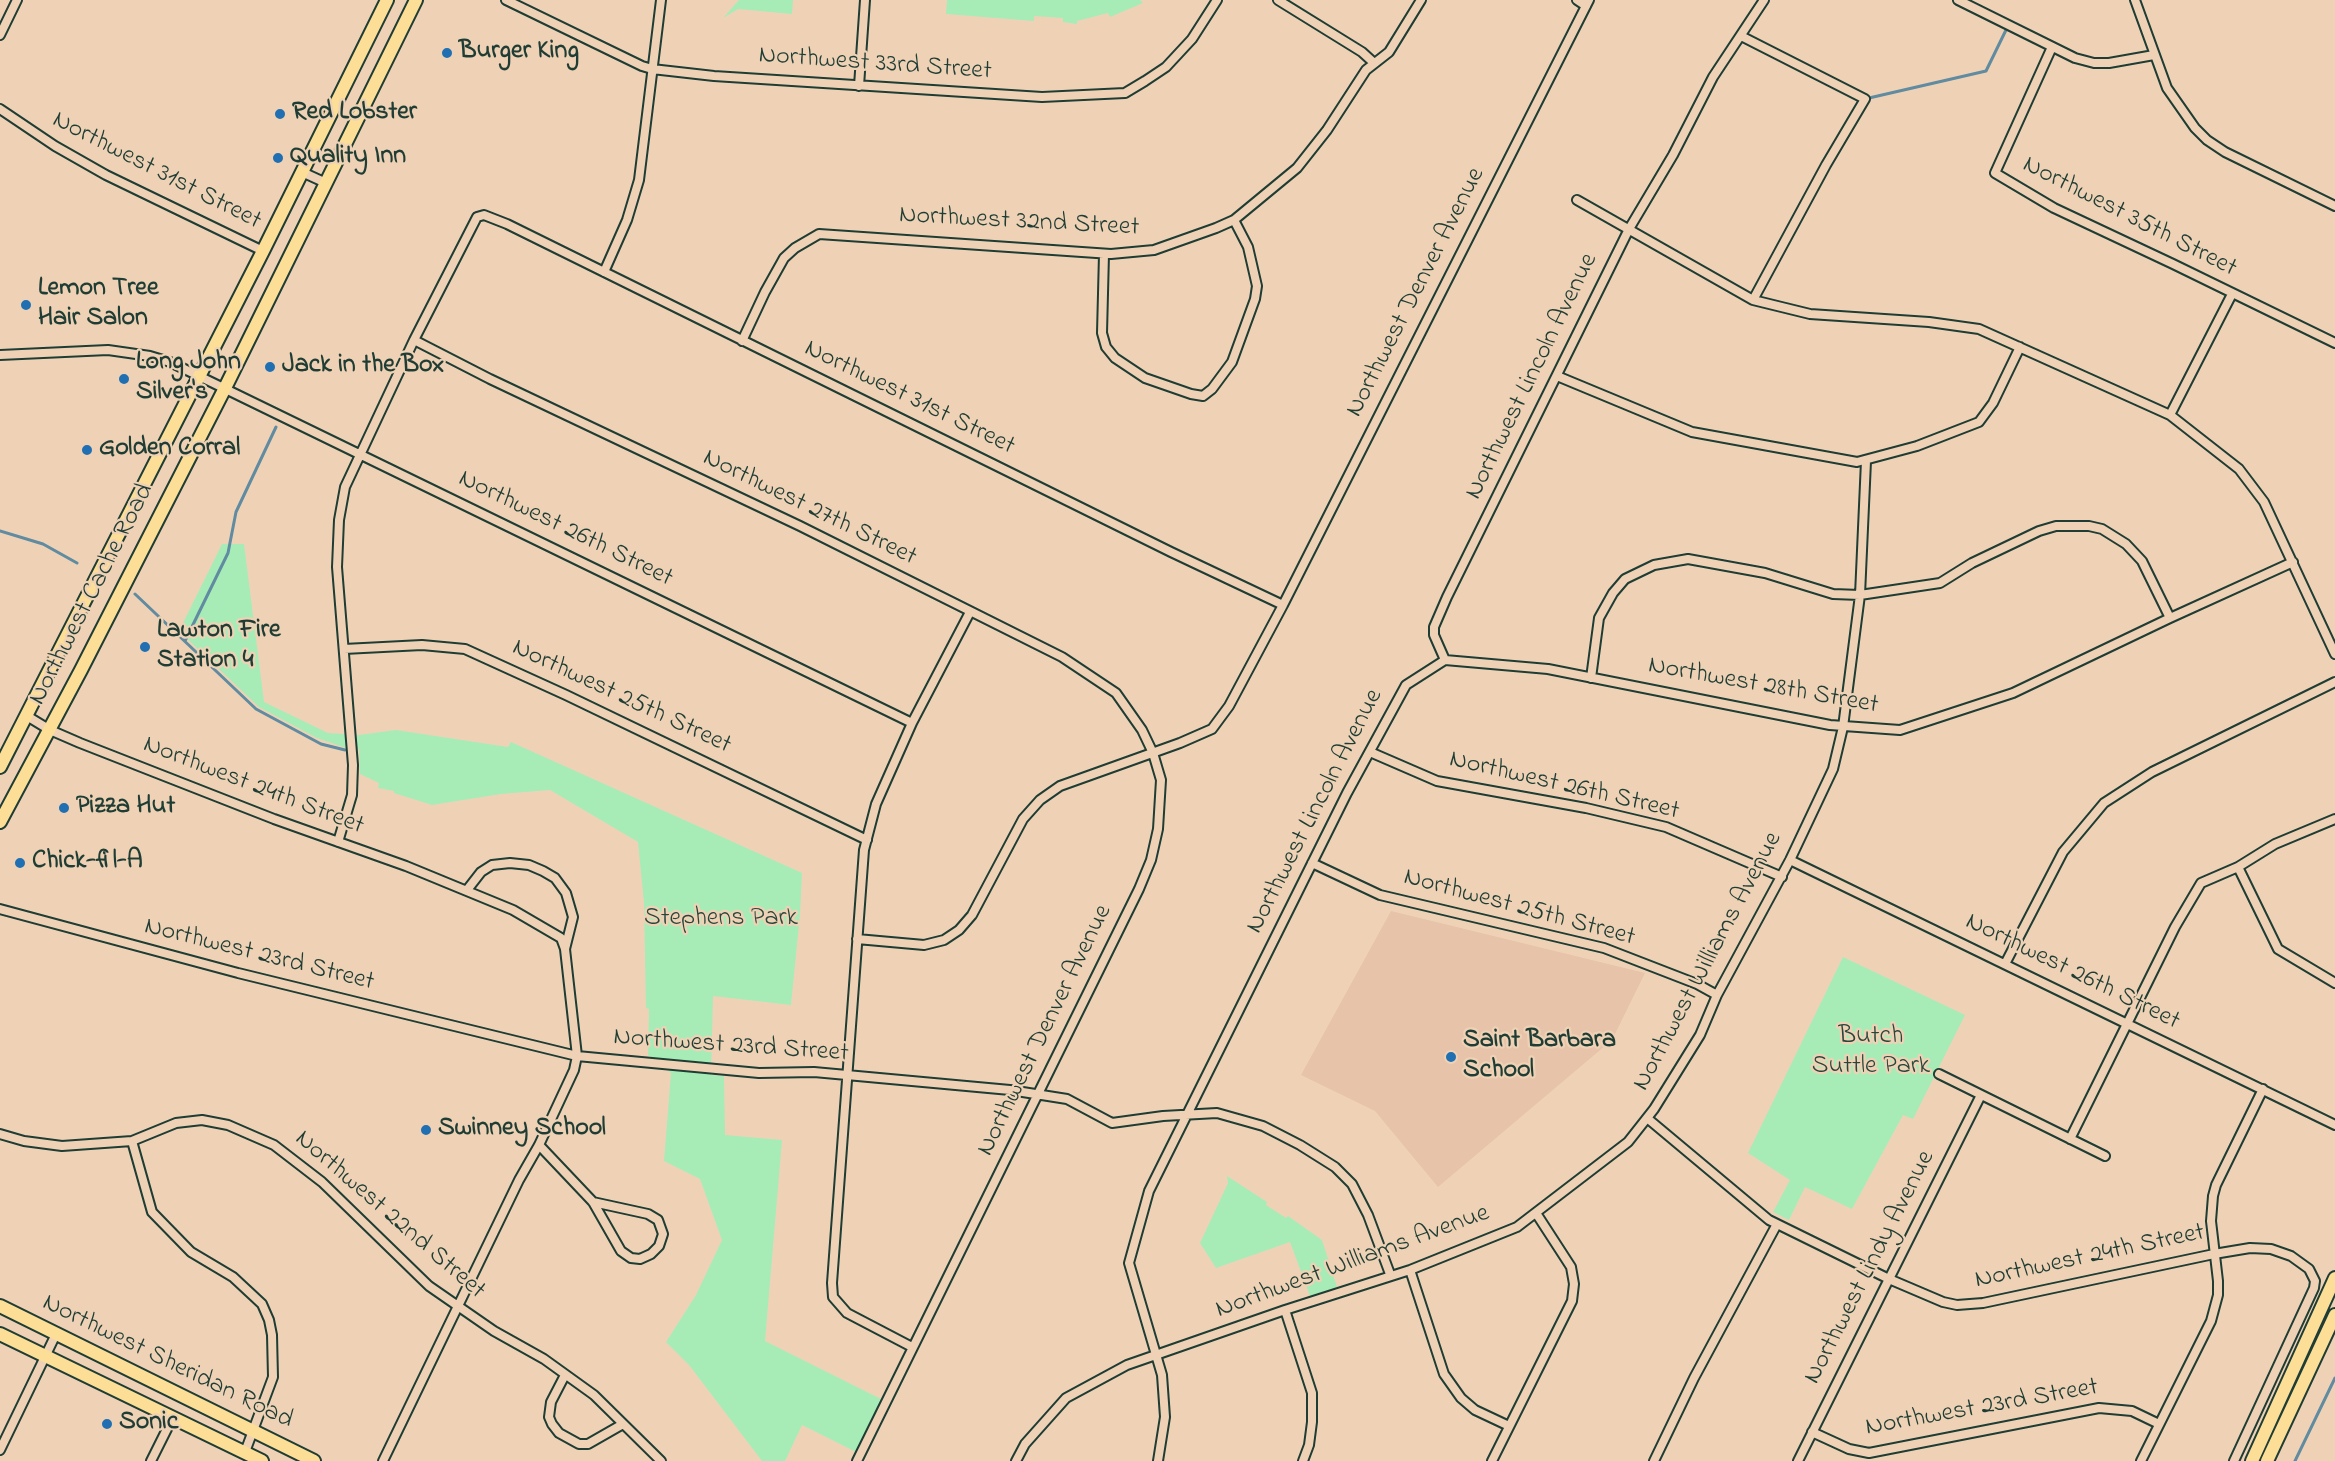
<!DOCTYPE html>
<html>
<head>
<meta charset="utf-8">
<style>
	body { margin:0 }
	canvas { display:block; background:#efd2b5 }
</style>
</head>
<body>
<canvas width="2335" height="1461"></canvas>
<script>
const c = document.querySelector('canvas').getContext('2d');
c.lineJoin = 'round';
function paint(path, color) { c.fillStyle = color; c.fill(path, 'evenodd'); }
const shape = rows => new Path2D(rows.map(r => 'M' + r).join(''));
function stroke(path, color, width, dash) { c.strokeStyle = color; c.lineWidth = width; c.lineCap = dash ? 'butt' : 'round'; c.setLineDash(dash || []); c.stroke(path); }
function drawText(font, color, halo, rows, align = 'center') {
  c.font = font + ' "Indie Flower",sans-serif'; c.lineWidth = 4.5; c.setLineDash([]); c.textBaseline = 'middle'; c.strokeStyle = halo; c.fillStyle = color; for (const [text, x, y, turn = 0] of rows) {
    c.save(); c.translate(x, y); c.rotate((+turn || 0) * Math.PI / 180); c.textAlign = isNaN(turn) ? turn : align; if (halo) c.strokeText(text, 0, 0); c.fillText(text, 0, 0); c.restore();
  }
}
const built = shape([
	[1391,911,1645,973,1612,1040,1438,1187,1375,1111,1301,1075]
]);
const green = shape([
	[739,0,793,0,792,14,738,9,723,18],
	[947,0,1140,0,1143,3,1110,17,1108,13,1077,21,1077,24,1063,22,1063,18,1034,16,1034,21,946,14],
	[222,544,244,544,264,702,328,733,359,735,396,730,508,747,511,742,802,873,800,914,791,1005,713,996,711,1075,724,1076,725,1135,782,1140,765,1341,883,1400,858,1453,802,1425,785,1461,762,1461,689,1365,666,1342,696,1295,722,1240,700,1179,664,1161,671,1073,648,1055,649,1009,646,1008,644,903,638,842,550,790,501,794,432,805,394,793,394,791,378,788,379,783,360,774,359,749,346,748,317,738,259,707,179,631],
	[1843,957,1965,1015,1913,1119,1903,1115,1852,1209,1805,1187,1789,1220,1773,1212,1790,1180,1748,1153],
	[1227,1176,1267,1202,1266,1205,1286,1218,1288,1216,1322,1240,1337,1287,1310,1296,1290,1242,1216,1268,1200,1243,1228,1183]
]);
const stream = shape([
	[1869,98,1986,71,2006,30],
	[0,531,43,544,77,563],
	[135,594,256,709,321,744,345,750],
	[185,641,228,553,236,512,276,427],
	[2295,1461,2335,1378]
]);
const minor = shape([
	[506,0,642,66,652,69,714,76,1042,97,1125,93,1145,81,1166,67,1192,39,1217,0],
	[1278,0,1362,52,1373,62],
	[1577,0,1586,6],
	[1958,0,2075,58,2094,63,2109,63,2154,55],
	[2135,0,2167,88,2195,128,2207,140,2225,152,2335,206],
	[0,35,17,0],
	[1741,36,1865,99,1826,165,1753,300],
	[2052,47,1995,173,2054,208,2173,264,2335,343],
	[859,86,865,0],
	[0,109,55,146,106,175,263,251],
	[302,172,326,183],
	[1577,200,1753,300,1810,314,1929,322,1979,329,2170,415,2239,469,2264,502,2335,654],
	[1104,254,1102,333,1106,347,1115,358,1145,378,1191,394,1203,396,1212,389,1232,362,1255,299,1257,286,1248,247,1234,220],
	[604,272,627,220,639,180,661,0],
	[414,340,490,379,800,526,1062,657,1116,693,1142,730,1153,753,1161,780,1158,829,1151,860,1139,889,857,1461],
	[742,341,765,292,784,258,795,248,819,234,1111,254,1154,250,1216,228,1234,220,1297,168,1327,130,1366,70,1389,52,1421,0],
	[0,355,108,350,150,356,170,362,912,723],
	[1557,376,1692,432,1857,462,1917,446,1979,422,1993,403,2020,347],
	[2170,415,2232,294],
	[344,649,422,645,465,649,566,695,867,840],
	[1445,660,1548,669,1830,725,1900,730,2013,693,2170,618,2293,562],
	[1445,660,1434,635,1434,627,1447,597,1629,229,1673,155,1713,77,1764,0],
	[1591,678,1599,618,1613,593,1625,579,1654,565,1688,559,1765,573,1833,594,1860,595,1940,583,1972,563,2039,531,2056,526,2089,526,2102,529,2126,544,2142,561,2170,618],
	[27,716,50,730,80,743,274,819,406,866,513,910,561,938,565,949],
	[1370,752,1437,781,1586,808,1666,827,1782,877],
	[338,842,352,795,353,765,337,567,339,520,345,487,414,340,477,217,484,215,507,224,1171,552,1283,605],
	[1790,860,2335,1125],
	[1312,863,1380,895,1604,948,1697,984,1717,995],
	[2238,867,2278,949,2335,983],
	[0,909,238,973,577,1056,759,1073,814,1072,1010,1090,1067,1099,1112,1123,1163,1116,1217,1113,1263,1126,1300,1145,1335,1167,1352,1184,1368,1215,1390,1274],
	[857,939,924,945,944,940,959,930,972,915,1023,819,1040,800,1060,786,1180,743,1212,729,1229,706,1283,605,1589,0],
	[2005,964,2063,852,2104,803,2152,772,2335,682],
	[1939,1074,2105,1156],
	[1647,1118,1769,1220,1889,1279,1943,1302,1957,1305,1983,1303,2214,1254,2250,1248,2271,1249,2291,1256,2309,1269,2315,1281,2314,1288,2234,1461],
	[0,1134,24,1141,62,1146,132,1141,176,1123,202,1120,228,1125,274,1145,322,1182,429,1286,494,1331,544,1359,594,1395,661,1461],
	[2070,1139,2175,927,2201,883,2238,867,2275,844,2335,819],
	[132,1141,152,1212,191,1252,233,1277,262,1304,269,1320,272,1335,273,1377,245,1452],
	[539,1145,593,1202],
	[593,1202,648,1214,658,1220,663,1234,659,1246,651,1254,640,1259,631,1258,621,1251,593,1202],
	[1410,1270,1444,1374,1461,1398,1475,1410,1509,1426],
	[1285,1310,1312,1393,1312,1422,1309,1445,1303,1461],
	[912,1347,847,1313,833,1297,832,1283,864,850,876,804,912,723,970,612],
	[565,1375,551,1402,549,1417,552,1424,559,1433,579,1444,588,1444,623,1424],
	[1812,1432,1849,1449,1869,1453,2099,1408,2132,1411,2159,1424],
	[0,1450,56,1334],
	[151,1461,173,1417],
	[383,1461,519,1180,539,1145,574,1070,577,1056,565,949,573,917,566,893,555,878,543,871,529,865,510,863,492,865,481,872,467,890],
	[1016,1461,1025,1444,1066,1398,1127,1365,1285,1310,1410,1270,1517,1227,1628,1142,1654,1109,1700,1035,1717,995,1790,860,1833,769,1843,727,1860,595,1866,461],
	[1158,1461,1165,1417,1162,1375,1129,1263,1149,1191,1347,793,1406,685,1445,660],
	[1492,1461,1572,1301,1574,1284,1571,1267,1536,1213],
	[1654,1461,1694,1378,1777,1224],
	[1798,1461,1981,1095],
	[2141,1461,2211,1321,2218,1295,2218,1281,2211,1221,2213,1196,2216,1185,2263,1089]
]);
const primary = shape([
	[0,767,263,251,387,0],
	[0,822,81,670,225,388,416,0],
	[0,1306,314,1461],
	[0,1334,262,1461]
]);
const trunk = shape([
	[2252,1461,2335,1278],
	[2267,1461,2335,1315]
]);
const markers = [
	[447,53,6,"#1f6fb2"],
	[280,114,6,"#1f6fb2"],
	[278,158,6,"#1f6fb2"],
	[26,305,6,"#1f6fb2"],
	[270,367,6,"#1f6fb2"],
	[124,379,6,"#1f6fb2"],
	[87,450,6,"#1f6fb2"],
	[145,647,6,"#1f6fb2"],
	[64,808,6,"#1f6fb2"],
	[20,863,6,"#1f6fb2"],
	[1451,1057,6,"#1f6fb2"],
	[426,1130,6,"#1f6fb2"],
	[107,1424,6,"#1f6fb2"]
];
const poiNames = [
	["Burger King",459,53],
	["Red Lobster",292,114],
	["Quality Inn",290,158],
	["Lemon Tree",38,290],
	["Hair Salon",38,320],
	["Long John",136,364],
	["Silver's",136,394],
	["Jack in the Box",282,367],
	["Golden Corral",99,450],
	["Lawton Fire",157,632],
	["Station 4",157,662],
	["Pizza Hut",76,808],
	["Chick-fil-A",32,863],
	["Saint Barbara",1463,1042],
	["School",1463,1072],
	["Swinney School",438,1130],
	["Sonic",119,1424]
];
const streetNames = [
	["Northwest 33rd Street",875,65,4],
	["Northwest 31st Street",156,172,27],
	["Northwest 35th Street",2129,218,27],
	["Northwest 32nd Street",1019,223,3],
	["Northwest Denver Avenue",1417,293,-63],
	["Northwest Lincoln Avenue",1533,377,-64],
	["Northwest 31st Street",909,399,26],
	["Northwest 27th Street",809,509,26],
	["Northwest 26th Street",565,530,26],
	["Northwest Cache Road",93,595,-63],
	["Northwest 28th Street",1763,687,10],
	["Northwest 25th Street",621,698,25],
	["Northwest 24th Street",253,787,21],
	["Northwest 26th Street",1564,787,13],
	["Northwest Lincoln Avenue",1316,812,-63],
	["Northwest 25th Street",1519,909,15],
	["Northwest 23rd Street",259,956,14],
	["Northwest Williams Avenue",1709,962,-62],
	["Northwest 26th Street",2072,973,26],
	["Northwest Denver Avenue",1046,1031,-64],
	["Northwest 23rd Street",731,1047,4],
	["Northwest 22nd Street",389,1216,41],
	["Northwest 24th Street",2090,1258,-12],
	["Northwest Williams Avenue",1353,1263,-20],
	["Northwest Lindy Avenue",1871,1268,-63],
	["Northwest Sheridan Road",167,1363,26],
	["Northwest 23rd Street",1982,1409,-10]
];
const parkNames = [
	["Stephens Park",721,920],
	["Butch",1871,1038],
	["Suttle Park",1871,1068]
];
paint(built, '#e6c3a9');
paint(green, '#a7ecb7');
stroke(stream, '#608ba0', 3);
stroke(minor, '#1f3d34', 12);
stroke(primary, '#1f3d34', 16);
stroke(trunk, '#1f3d34', 16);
stroke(minor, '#efd2b5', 8);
stroke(primary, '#fcde96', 12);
stroke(trunk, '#fcde96', 12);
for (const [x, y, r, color] of markers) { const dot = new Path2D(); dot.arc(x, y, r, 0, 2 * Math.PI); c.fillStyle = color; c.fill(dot); stroke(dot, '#efd2b5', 2); }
drawText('bold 26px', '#1f3d34', '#efd2b5', poiNames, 'left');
drawText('26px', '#1f3d34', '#efd2b5', streetNames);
drawText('26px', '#26463b', '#efd2b5', parkNames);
</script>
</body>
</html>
